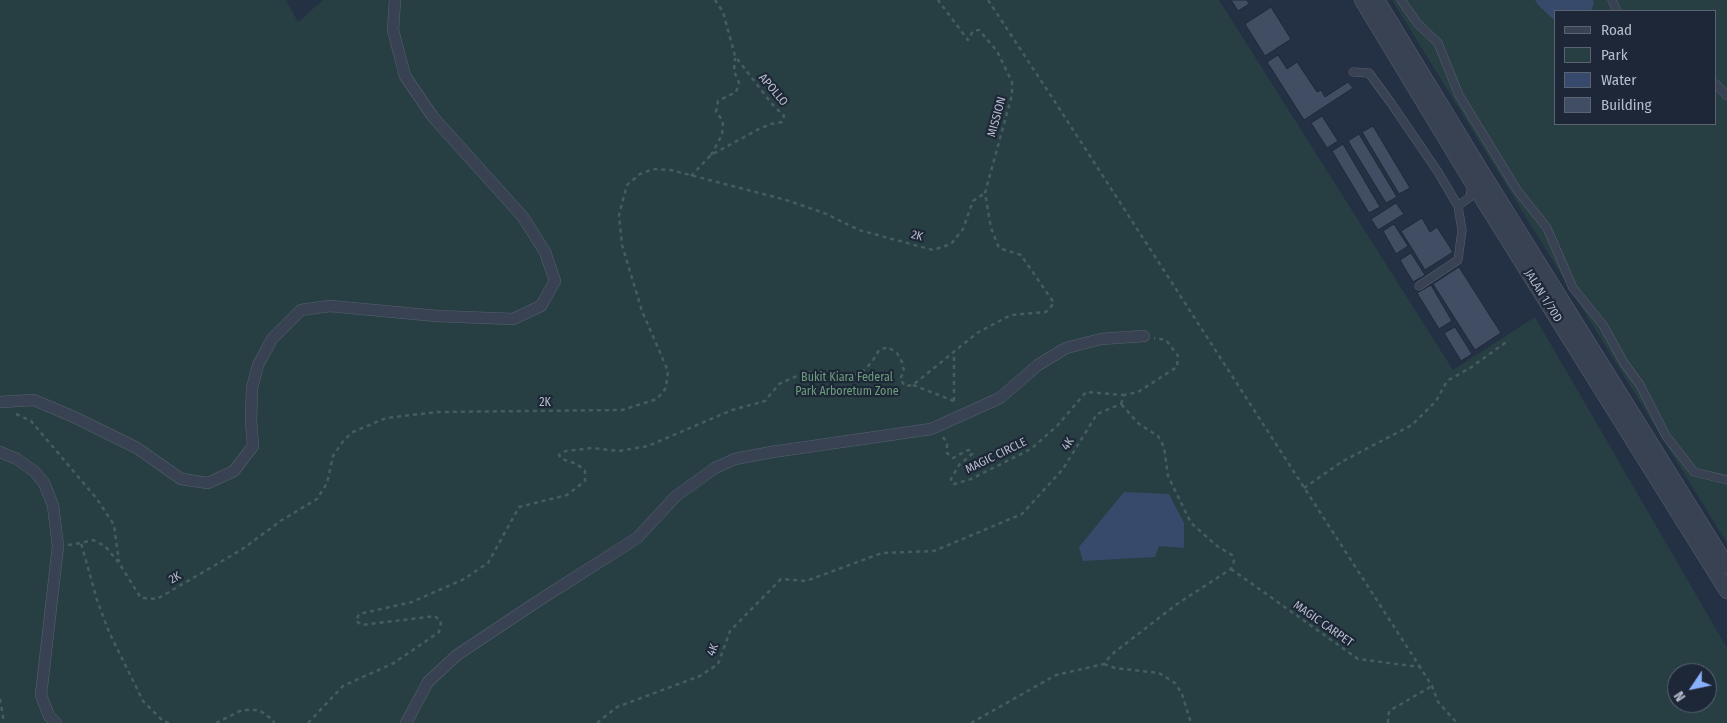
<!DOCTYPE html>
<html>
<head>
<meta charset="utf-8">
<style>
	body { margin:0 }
	#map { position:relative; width:1727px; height:723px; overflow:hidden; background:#243043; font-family:"Fira Sans Condensed",sans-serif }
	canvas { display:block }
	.legend { position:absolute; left:1554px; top:10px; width:162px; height:115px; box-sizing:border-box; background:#1e2737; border:1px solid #5b6373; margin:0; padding:6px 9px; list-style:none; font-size:15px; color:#b6bdcc }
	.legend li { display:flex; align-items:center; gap:10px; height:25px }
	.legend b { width:25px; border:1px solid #5b6373 }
	.north { position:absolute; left:1667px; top:663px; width:50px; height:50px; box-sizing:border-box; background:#1e2737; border:1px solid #5b6373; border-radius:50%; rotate:236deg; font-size:14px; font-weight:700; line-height:20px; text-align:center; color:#b6bdcc }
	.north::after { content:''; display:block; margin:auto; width:18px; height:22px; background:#89b1fe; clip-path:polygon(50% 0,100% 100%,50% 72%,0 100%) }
</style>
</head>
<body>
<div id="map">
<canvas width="1727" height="723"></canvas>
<ul class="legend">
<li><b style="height:6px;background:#394252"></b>Road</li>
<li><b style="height:14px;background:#273f43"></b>Park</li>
<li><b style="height:14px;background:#374a6b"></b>Water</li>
<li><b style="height:14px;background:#404d63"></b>Building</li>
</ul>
<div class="north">N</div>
</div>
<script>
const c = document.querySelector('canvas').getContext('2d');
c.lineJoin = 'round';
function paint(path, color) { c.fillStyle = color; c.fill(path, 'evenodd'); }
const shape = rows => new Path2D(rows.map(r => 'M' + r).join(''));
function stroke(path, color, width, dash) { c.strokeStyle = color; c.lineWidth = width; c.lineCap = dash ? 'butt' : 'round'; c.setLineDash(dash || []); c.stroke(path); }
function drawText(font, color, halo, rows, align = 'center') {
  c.font = font + ' "Fira Sans Condensed",sans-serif'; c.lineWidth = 4.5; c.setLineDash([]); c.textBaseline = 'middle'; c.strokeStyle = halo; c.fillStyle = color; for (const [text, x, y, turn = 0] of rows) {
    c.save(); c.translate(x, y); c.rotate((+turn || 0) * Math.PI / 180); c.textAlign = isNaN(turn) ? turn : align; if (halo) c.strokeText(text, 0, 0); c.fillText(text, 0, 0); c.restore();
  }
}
const green = shape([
	[0,0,286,0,298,22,323,0,1219,0,1453,370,1535,317,1727,648,1727,723,0,723],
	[1677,673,1707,673,1707,703,1677,703],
	[1392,0,1727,0,1727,543],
	[1556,11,1716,11,1716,124,1556,124]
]);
const water = shape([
	[1535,0,1593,0,1594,3,1591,11,1556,11,1556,20,1553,19,1538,5],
	[1124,492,1169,494,1184,523,1184,548,1159,546,1155,557,1083,561,1079,547]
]);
const building = shape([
	[1231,0,1247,0,1249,4,1238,11,1231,0],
	[1271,7,1291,39,1265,56,1245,24,1271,7],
	[1278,55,1287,69,1297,62,1317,92,1321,90,1325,97,1348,82,1353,88,1304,120,1267,62,1278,55],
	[1322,116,1338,141,1327,148,1311,123,1322,116],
	[1373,126,1410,188,1399,194,1362,132,1373,126],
	[1359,134,1397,197,1386,203,1348,141,1359,134],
	[1343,144,1380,207,1369,213,1332,151,1343,144],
	[1396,203,1404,214,1378,230,1371,219,1396,203],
	[1422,218,1430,232,1437,227,1453,252,1425,270,1401,231,1422,218],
	[1394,224,1408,246,1396,254,1383,231,1394,224],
	[1411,253,1425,275,1413,282,1400,260,1411,253],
	[1459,267,1501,333,1475,350,1433,284,1459,267],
	[1431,285,1452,321,1439,329,1417,293,1431,285],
	[1455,327,1472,354,1461,361,1444,333,1455,327]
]);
const path = shape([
	[988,0,1059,108,1420,667],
	[711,155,722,135,723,121,716,112,718,101,736,92,739,83,734,71,735,58],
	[691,176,711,155,759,129,771,124,782,122,784,116,772,104,735,56,723,12,715,0],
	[913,385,954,401,957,404],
	[954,401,954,353],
	[1121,404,1124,395,1138,392,1177,367,1178,356,1166,340,1154,338],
	[16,414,31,421,97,499,114,525,119,562],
	[943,437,947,444,947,453,953,458,968,450,972,451,972,454,959,465,951,479,951,482,954,484,971,479,1031,449,1057,426,1086,392,1124,395],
	[1304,488,1343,461,1412,425,1436,401,1447,381,1470,368,1509,340],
	[68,545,81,543],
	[1231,569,1358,659,1420,667,1432,686,1438,702,1457,723],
	[1104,664,1115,668,1159,673,1175,683,1182,694,1191,723],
	[0,699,4,723],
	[169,723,163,721,143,701,109,632,97,600,81,543,93,540,105,546,119,563,141,598,157,599,241,550,282,520,317,499,327,483,333,456,344,440,353,432,386,418,437,412,622,410,657,399,666,388,668,371,642,311,622,245,619,215,627,185,640,174,653,169,671,170,786,200,824,213,859,230,933,250,951,244,963,229,973,201,985,193],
	[216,723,242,710,259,710,273,720,274,723],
	[308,723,343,686,394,663,439,632,441,622,435,616,362,625,356,621,359,614,412,602,464,579,488,563,519,507,567,495,585,481,585,471,577,464,562,459,559,455,566,451,592,448,619,451,648,446,732,410,765,401,779,384,799,375,821,370,837,376,860,374,872,362,879,350,888,347,897,353,902,362,904,371,900,379,905,386,913,385,977,333,1011,315,1046,312,1054,303,1021,255,999,248,991,228,985,193,1012,95,1012,82,997,51,979,30,973,31,968,40,938,0],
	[597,723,617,707,700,676,718,664,730,631,781,579,806,581,882,553,934,551,1022,514,1063,469,1097,414,1121,404],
	[971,723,1056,675,1104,664,1111,655,1177,604,1231,569,1234,561,1232,555,1217,546,1191,523,1168,476,1164,447,1158,436,1139,424,1121,404],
	[1388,723,1389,711,1432,686]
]);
const service = shape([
	[1401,0,1418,24,1438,43,1459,95,1517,190,1547,228,1573,288,1603,325,1624,363,1640,385,1666,436,1694,472,1727,480],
	[1612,0,1617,11],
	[1353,72,1369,73,1391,103,1438,172,1458,206,1462,230,1458,260,1419,286],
	[1716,84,1727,96],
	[1458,206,1470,197,1472,184]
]);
const pedestrian = shape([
	[0,402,34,400,74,417,137,448,181,479,208,483,234,471,253,446,251,421,252,388,258,365,272,339,301,310,330,306,437,316,513,319,541,306,555,281,545,252,523,217,433,117,405,76,393,30,395,0],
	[0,452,17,459,35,472,44,483,53,505,58,546,41,695,49,716,56,723],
	[406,723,428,682,457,655,535,603,637,538,676,496,715,468,735,459,772,452,931,429,1000,398,1038,365,1066,348,1101,339,1144,336]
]);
const minor = shape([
	[1362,0,1472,182,1727,591],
	[1377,0,1483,174,1727,566]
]);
const streetNames = [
	["APOLLO",773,90,50],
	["MISSION",997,117,-75],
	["2K",917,236,15],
	["JALAN 1/70D",1543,296,58],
	["2K",545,403],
	["4K",1068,444,-58],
	["MAGIC CIRCLE",996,456,-26],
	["2K",175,578,-30],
	["MAGIC CARPET",1323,624,35],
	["4K",713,650,-69]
];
const parkNames = [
	["Bukit Kiara Federal",847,378],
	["Park Arboretum Zone",847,392]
];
paint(green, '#273f43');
paint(water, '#374a6b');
paint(building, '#404d63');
stroke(building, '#202939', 1);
stroke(service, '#57606f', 9);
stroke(pedestrian, '#57606f', 12);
stroke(minor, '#57606f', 16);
stroke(path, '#455c60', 2.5, [4, 4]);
stroke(service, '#394252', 8);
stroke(pedestrian, '#394252', 11);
stroke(minor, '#394252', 15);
drawText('12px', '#b6bdcc', '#1e2737', streetNames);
drawText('12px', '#6c9e7a', '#1e2737', parkNames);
</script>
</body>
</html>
